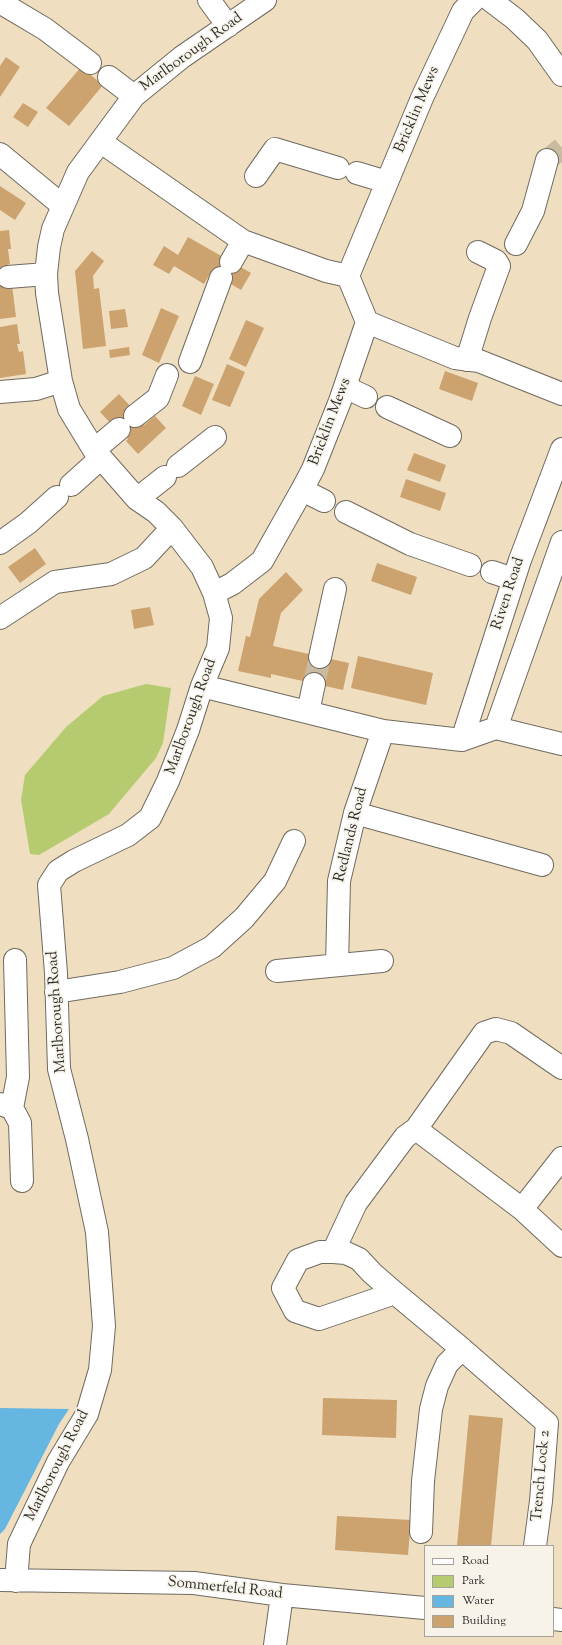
<!DOCTYPE html>
<html>
<head>
<meta charset="utf-8">
<style>
	body { margin:0 }
	#map { position:relative; width:562px; height:1645px; overflow:hidden; background:#efdfc0; font-family:"Sorts Mill Goudy",serif }
	canvas { display:block }
	.legend { position:absolute; left:424px; top:1545px; width:130px; height:92px; box-sizing:border-box; background:#f7f3e8; border:1px solid #a5a39c; margin:0; padding:5px 7px; list-style:none; font-size:12px; color:#2b2b2b }
	.legend li { display:flex; align-items:center; gap:8px; height:20px }
	.legend b { width:20px; border:1px solid #a5a39c }
</style>
</head>
<body>
<div id="map">
<canvas width="562" height="1645"></canvas>
<ul class="legend">
<li><b style="height:5px;background:#fff"></b>Road</li>
<li><b style="height:11px;background:#b6cb70"></b>Park</li>
<li><b style="height:11px;background:#65b6e0"></b>Water</li>
<li><b style="height:11px;background:#cca26f"></b>Building</li>
</ul>
</div>
<script>
const c = document.querySelector('canvas').getContext('2d');
c.lineJoin = 'round';
function paint(path, color) { c.fillStyle = color; c.fill(path, 'evenodd'); }
const shape = rows => new Path2D(rows.map(r => 'M' + r).join(''));
function stroke(path, color, width, dash) { c.strokeStyle = color; c.lineWidth = width; c.lineCap = dash ? 'butt' : 'round'; c.setLineDash(dash || []); c.stroke(path); }
function drawText(font, color, halo, rows, align = 'center') {
  c.font = font + ' "Sorts Mill Goudy",serif'; c.lineWidth = 3.5; c.setLineDash([]); c.textBaseline = 'middle'; c.strokeStyle = halo; c.fillStyle = color; for (const [text, x, y, turn = 0] of rows) {
    c.save(); c.translate(x, y); c.rotate((+turn || 0) * Math.PI / 180); c.textAlign = isNaN(turn) ? turn : align; if (halo) c.strokeText(text, 0, 0); c.fillText(text, 0, 0); c.restore();
  }
}
const green = shape([
	[146,684,171,688,163,743,156,758,109,814,39,855,30,854,21,800,25,775,66,727,103,696]
]);
const water = shape([
	[0,1408,69,1409,59,1424,5,1529,0,1534]
]);
const building = shape([
	[6,57,20,67,0,97,0,66],
	[81,67,103,85,69,126,46,108],
	[23,103,38,112,28,127,13,117],
	[0,186,26,203,15,220,0,210],
	[9,230,11,249,8,249,10,264,7,265,9,285,12,285,16,317,0,319,0,231],
	[188,237,251,273,241,290,211,272,204,284,174,266,169,274,153,265,164,246,178,255],
	[92,251,104,261,93,276,94,289,99,288,106,346,83,349,75,271],
	[161,308,179,316,159,363,142,355],
	[125,309,128,327,111,329,109,311],
	[246,320,264,328,246,367,229,359],
	[17,324,20,344,17,344,19,352,23,351,26,374,0,378,0,327],
	[129,347,130,355,110,358,109,350],
	[227,364,245,372,230,407,212,400],
	[445,371,478,383,472,401,439,389],
	[195,376,214,384,201,415,182,406],
	[119,394,132,408,135,416,144,425,155,416,166,428,138,454,126,441,128,439,115,424,113,426,100,412],
	[414,453,446,465,440,482,407,470],
	[406,479,446,493,440,511,400,497],
	[35,548,46,564,20,583,8,567],
	[377,563,417,577,411,595,371,581],
	[286,572,303,590,281,613,273,646,349,663,343,690,271,674,271,678,238,671,246,636,250,637,259,599],
	[150,607,154,625,134,629,131,610],
	[358,656,433,673,426,705,351,688],
	[323,1398,397,1400,396,1438,322,1435],
	[469,1415,503,1418,491,1546,457,1546],
	[337,1516,411,1520,408,1555,335,1550]
]);
const minorTunnel = shape([
	[547,160,562,148],
	[314,684,320,657]
]);
const minor = shape([
	[209,0,228,26],
	[490,0,515,19,537,40,562,75],
	[3,4,45,29,90,63],
	[109,77,134,96],
	[101,142,243,241,326,271,348,276,367,322,340,401,313,469,302,490,262,561,232,584,214,593],
	[0,154,63,206],
	[357,173,387,182],
	[256,176,275,149,338,168],
	[516,244,533,211,547,160],
	[231,262,243,241],
	[348,276,422,98,463,11,474,0],
	[8,277,46,274],
	[367,322,455,358,479,361,562,394],
	[467,360,480,318,499,266,496,261,478,252],
	[190,362,221,278],
	[345,387,366,397],
	[0,392,36,389,61,381],
	[387,407,450,436],
	[135,416,158,398,167,375],
	[94,450,119,429],
	[178,466,215,437],
	[71,485,101,458],
	[302,490,324,501],
	[137,499,165,477],
	[346,512,410,544,470,565],
	[0,543,28,523,57,497],
	[492,572,513,579],
	[0,618,55,582,111,574,144,558,172,528],
	[320,657,335,589],
	[202,686,383,731,462,740,496,728,562,744],
	[308,712,314,684],
	[496,728,562,542],
	[462,740,520,560,562,449],
	[355,813,542,865],
	[337,965,339,881,355,813,383,731],
	[277,971,382,961],
	[56,992,120,982,173,968,212,947,244,918,275,881,294,841],
	[0,1104,12,1108,20,1123,22,1181],
	[12,1108,18,1077,15,960],
	[416,1129,522,1209,562,1158],
	[522,1209,562,1246],
	[333,1252,356,1203,405,1137,416,1129,484,1033,496,1029,511,1033,562,1068],
	[395,1293,372,1273,359,1259,346,1253,333,1252,320,1252,298,1260,283,1288,295,1311,319,1319,395,1293,462,1349],
	[421,1532,423,1481,431,1409,437,1386,447,1364,462,1349,547,1423,541,1501,535,1546],
	[0,1580,194,1583,282,1595,425,1608],
	[16,1581,19,1544,58,1462,87,1414,100,1370,104,1326,97,1232,77,1139,59,1069,56,973,49,885,58,871,74,861,128,835,150,818,168,781,188,730,202,686,218,648,221,618,214,593,202,567,172,528,156,512,137,499,94,450,69,409,61,381,47,293,46,274,49,247,53,229,78,172,134,96,182,57,265,0],
	[553,1619,562,1620],
	[275,1645,282,1595]
]);
const streetNames = [
	["Marlborough Road",192,53,-36],
	["Bricklin Mews",418,110,-67],
	["Bricklin Mews",331,422,-69],
	["Riven Road",509,594,-72],
	["Marlborough Road",192,717,-70],
	["Redlands Road",352,835,-76],
	["Marlborough Road",58,1012,-94],
	["Marlborough Road",58,1466,-63],
	["Trench Lock 2",542,1476,-85],
	["Sommerfeld Road",225,1589,6]
];
paint(green, '#b6cb70');
paint(water, '#65b6e0');
paint(building, '#cca26f');
stroke(minorTunnel, '#c8bba2', 22, [22, 11]);
stroke(minor, '#706a5f', 24);
stroke(minor, '#fff', 22);
drawText('15px', '#2b2b2b', '#f7f3e8', streetNames);
</script>
</body>
</html>
